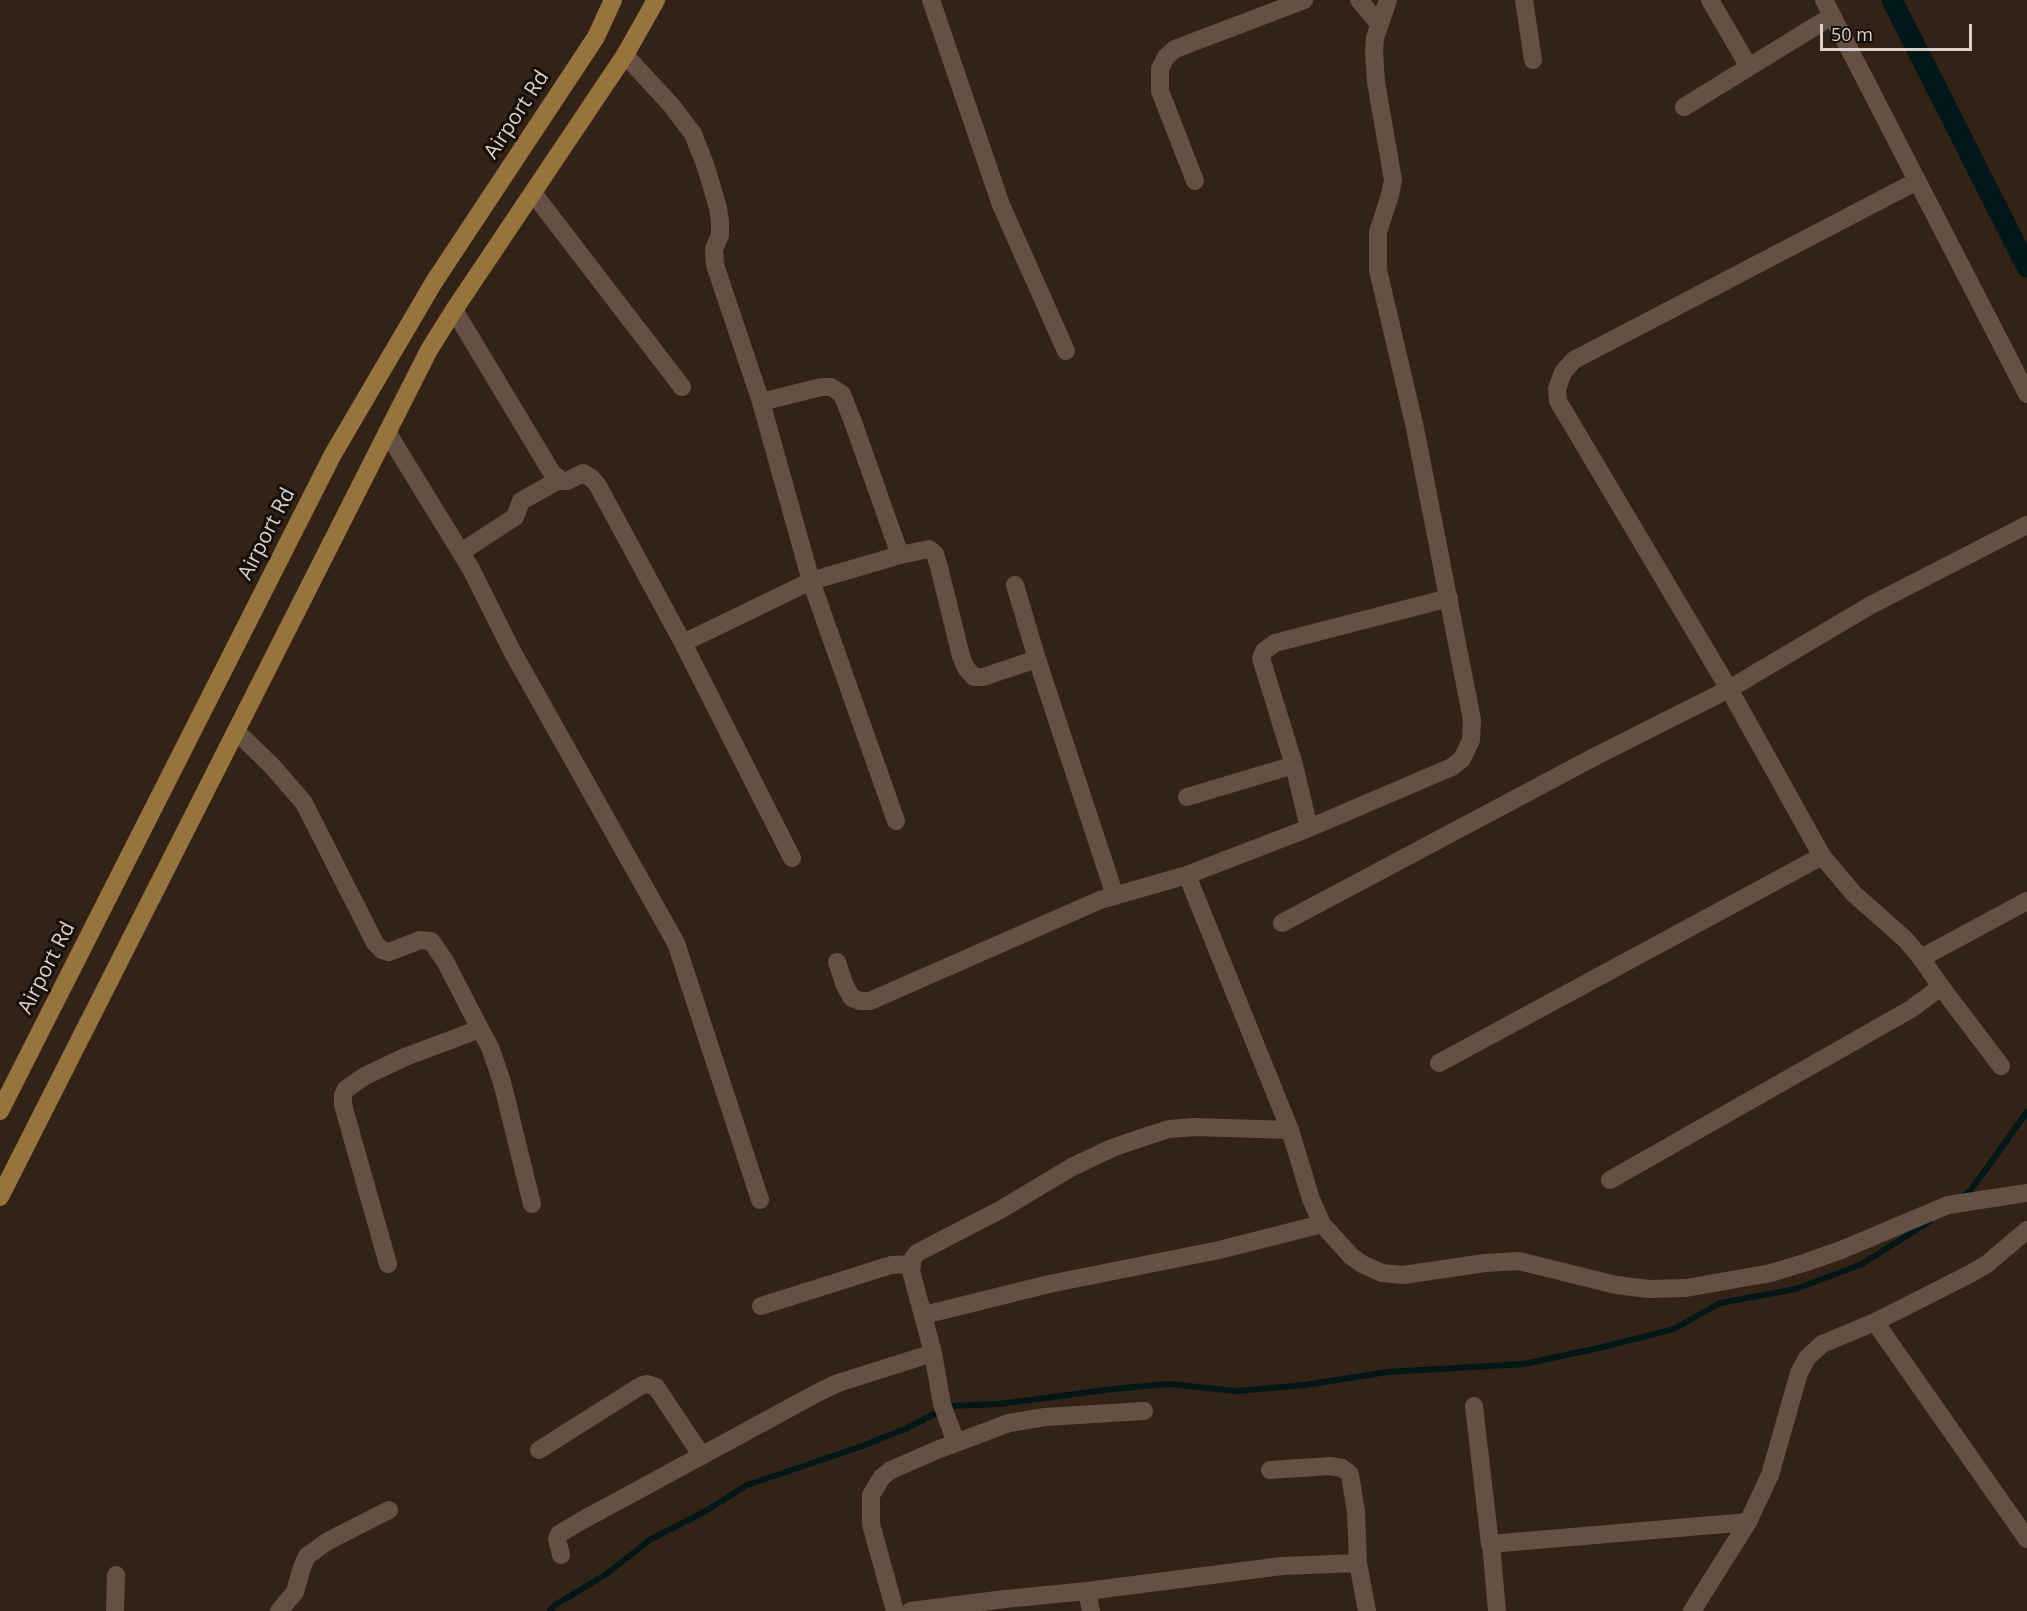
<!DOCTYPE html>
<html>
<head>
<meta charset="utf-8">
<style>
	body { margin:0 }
	#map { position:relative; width:2027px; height:1611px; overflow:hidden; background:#332317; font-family:"Open Sans",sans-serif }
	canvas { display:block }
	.scale { position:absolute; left:1820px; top:24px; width:152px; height:27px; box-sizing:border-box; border:3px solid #dcd1c9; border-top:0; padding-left:8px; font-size:18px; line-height:21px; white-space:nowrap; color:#dcd1c9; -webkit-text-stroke:4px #150e09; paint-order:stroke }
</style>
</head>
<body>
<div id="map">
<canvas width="2027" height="1611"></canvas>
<div class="scale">50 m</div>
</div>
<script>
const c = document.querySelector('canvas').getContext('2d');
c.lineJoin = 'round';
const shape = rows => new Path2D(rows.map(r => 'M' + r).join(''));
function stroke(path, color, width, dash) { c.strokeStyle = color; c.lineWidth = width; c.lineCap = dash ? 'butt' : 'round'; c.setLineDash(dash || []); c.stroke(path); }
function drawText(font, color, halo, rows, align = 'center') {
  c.font = font + ' "Open Sans",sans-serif'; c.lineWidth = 6; c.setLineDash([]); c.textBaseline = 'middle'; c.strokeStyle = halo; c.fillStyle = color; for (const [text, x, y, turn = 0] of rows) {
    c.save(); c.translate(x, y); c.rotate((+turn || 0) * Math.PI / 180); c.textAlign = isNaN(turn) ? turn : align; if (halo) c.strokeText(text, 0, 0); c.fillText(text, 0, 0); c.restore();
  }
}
const stream = shape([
	[1962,1197,1971,1190,2027,1112],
	[550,1611,555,1605,605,1575,651,1539,704,1512,747,1485,857,1448,907,1428,950,1406,999,1404,1113,1389,1169,1384,1236,1391,1305,1385,1387,1372,1524,1364,1603,1347,1674,1329,1720,1303,1796,1289,1862,1264,1930,1221]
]);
const canal = shape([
	[1892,0,2027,267]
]);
const minor = shape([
	[931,0,1001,205,1066,351],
	[1359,0,1379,24],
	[1388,0,1375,38,1374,52,1376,82,1393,180,1390,195,1378,232,1378,270,1415,428,1472,720,1471,740,1462,759,1452,767,1309,828,1187,875,1290,1130,1311,1199,1322,1224,1351,1256,1362,1264,1382,1273,1403,1275,1485,1263,1519,1261,1616,1285,1649,1289,1686,1288,1771,1273,1807,1262,1841,1250,1948,1205,2027,1193],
	[1524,0,1533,60],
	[1710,0,1749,67],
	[1824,0,2027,394],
	[625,55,672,106,693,134,706,167,718,208,720,221,720,235,714,249,715,265,761,402,811,581,896,821],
	[1684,107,1832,16],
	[1195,181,1160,91,1160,69,1166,57,1175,49,1304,0],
	[1917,181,1574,360,1563,372,1557,389,1558,401,1729,689,1822,856,1854,894,1905,939,1921,958,1941,987,2001,1066],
	[533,193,682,387],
	[454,310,552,473,562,481,567,481,583,473,591,478,597,484,683,643,792,858],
	[761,402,821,387,831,387,842,394,853,422,900,555],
	[387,432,471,569,513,653,676,943,760,1200],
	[461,552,515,517,521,501,559,480],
	[683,643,811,581,900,555,929,549,935,554,939,567,961,656,966,668,974,677,983,677,1037,659,1015,585],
	[1037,659,1115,896],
	[237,732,272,766,304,803,375,943,382,950,389,952,420,940,431,941,445,961,480,1029],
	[1187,797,1294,765],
	[1309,828,1294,765,1261,658,1264,651,1275,643,1449,598],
	[1282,923,1596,756,1729,689,1871,605,2027,525],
	[1921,958,2027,901],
	[837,962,845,986,852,998,860,1001,870,1001,1100,900,1187,875],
	[1439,1063,1822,856],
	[1610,1180,1911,1009,1941,987],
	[388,1264,343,1105,343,1095,346,1089,365,1076,405,1057,480,1029,490,1047,502,1082,532,1204],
	[761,1306,891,1265,911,1264],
	[924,1315,1049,1284,1219,1250,1322,1224],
	[1875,1322,2027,1539],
	[1474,1406,1490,1544,1748,1522],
	[956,1443,942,1404,933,1353,911,1271,913,1258,917,1253,1000,1210,1072,1167,1112,1148,1144,1137,1169,1129,1195,1127,1290,1130],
	[539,1450,642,1385,647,1384,656,1387,702,1456],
	[1270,1470,1330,1466,1342,1468,1350,1474,1356,1512,1358,1563,1367,1611],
	[1491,1544,1497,1611],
	[561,1555,557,1539,559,1534,581,1521,819,1392,838,1383,933,1353],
	[1087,1591,1091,1611],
	[115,1611,116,1575],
	[279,1611,295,1592,302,1567,307,1556,328,1541,389,1510],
	[895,1611,871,1524,871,1495,882,1477,891,1470,937,1450,1009,1423,1045,1417,1144,1411],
	[911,1611,1005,1599,1087,1591,1282,1566,1358,1563],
	[1692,1611,1748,1522,1770,1475,1799,1373,1807,1358,1822,1344,1875,1322,1970,1274,1987,1264,2027,1230]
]);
const major = shape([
	[0,1111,333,454,434,282,596,37,613,0],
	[0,1197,429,350,454,310,625,55,656,0]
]);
const streetNames = [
	["Airport Rd",517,115,-57],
	["Airport Rd",267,534,-63],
	["Airport Rd",47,968,-63]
];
stroke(stream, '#001718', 6);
stroke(canal, '#001718', 21);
stroke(minor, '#645144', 18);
stroke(major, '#97743d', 18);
drawText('21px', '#dcd1c9', '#150e09', streetNames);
</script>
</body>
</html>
